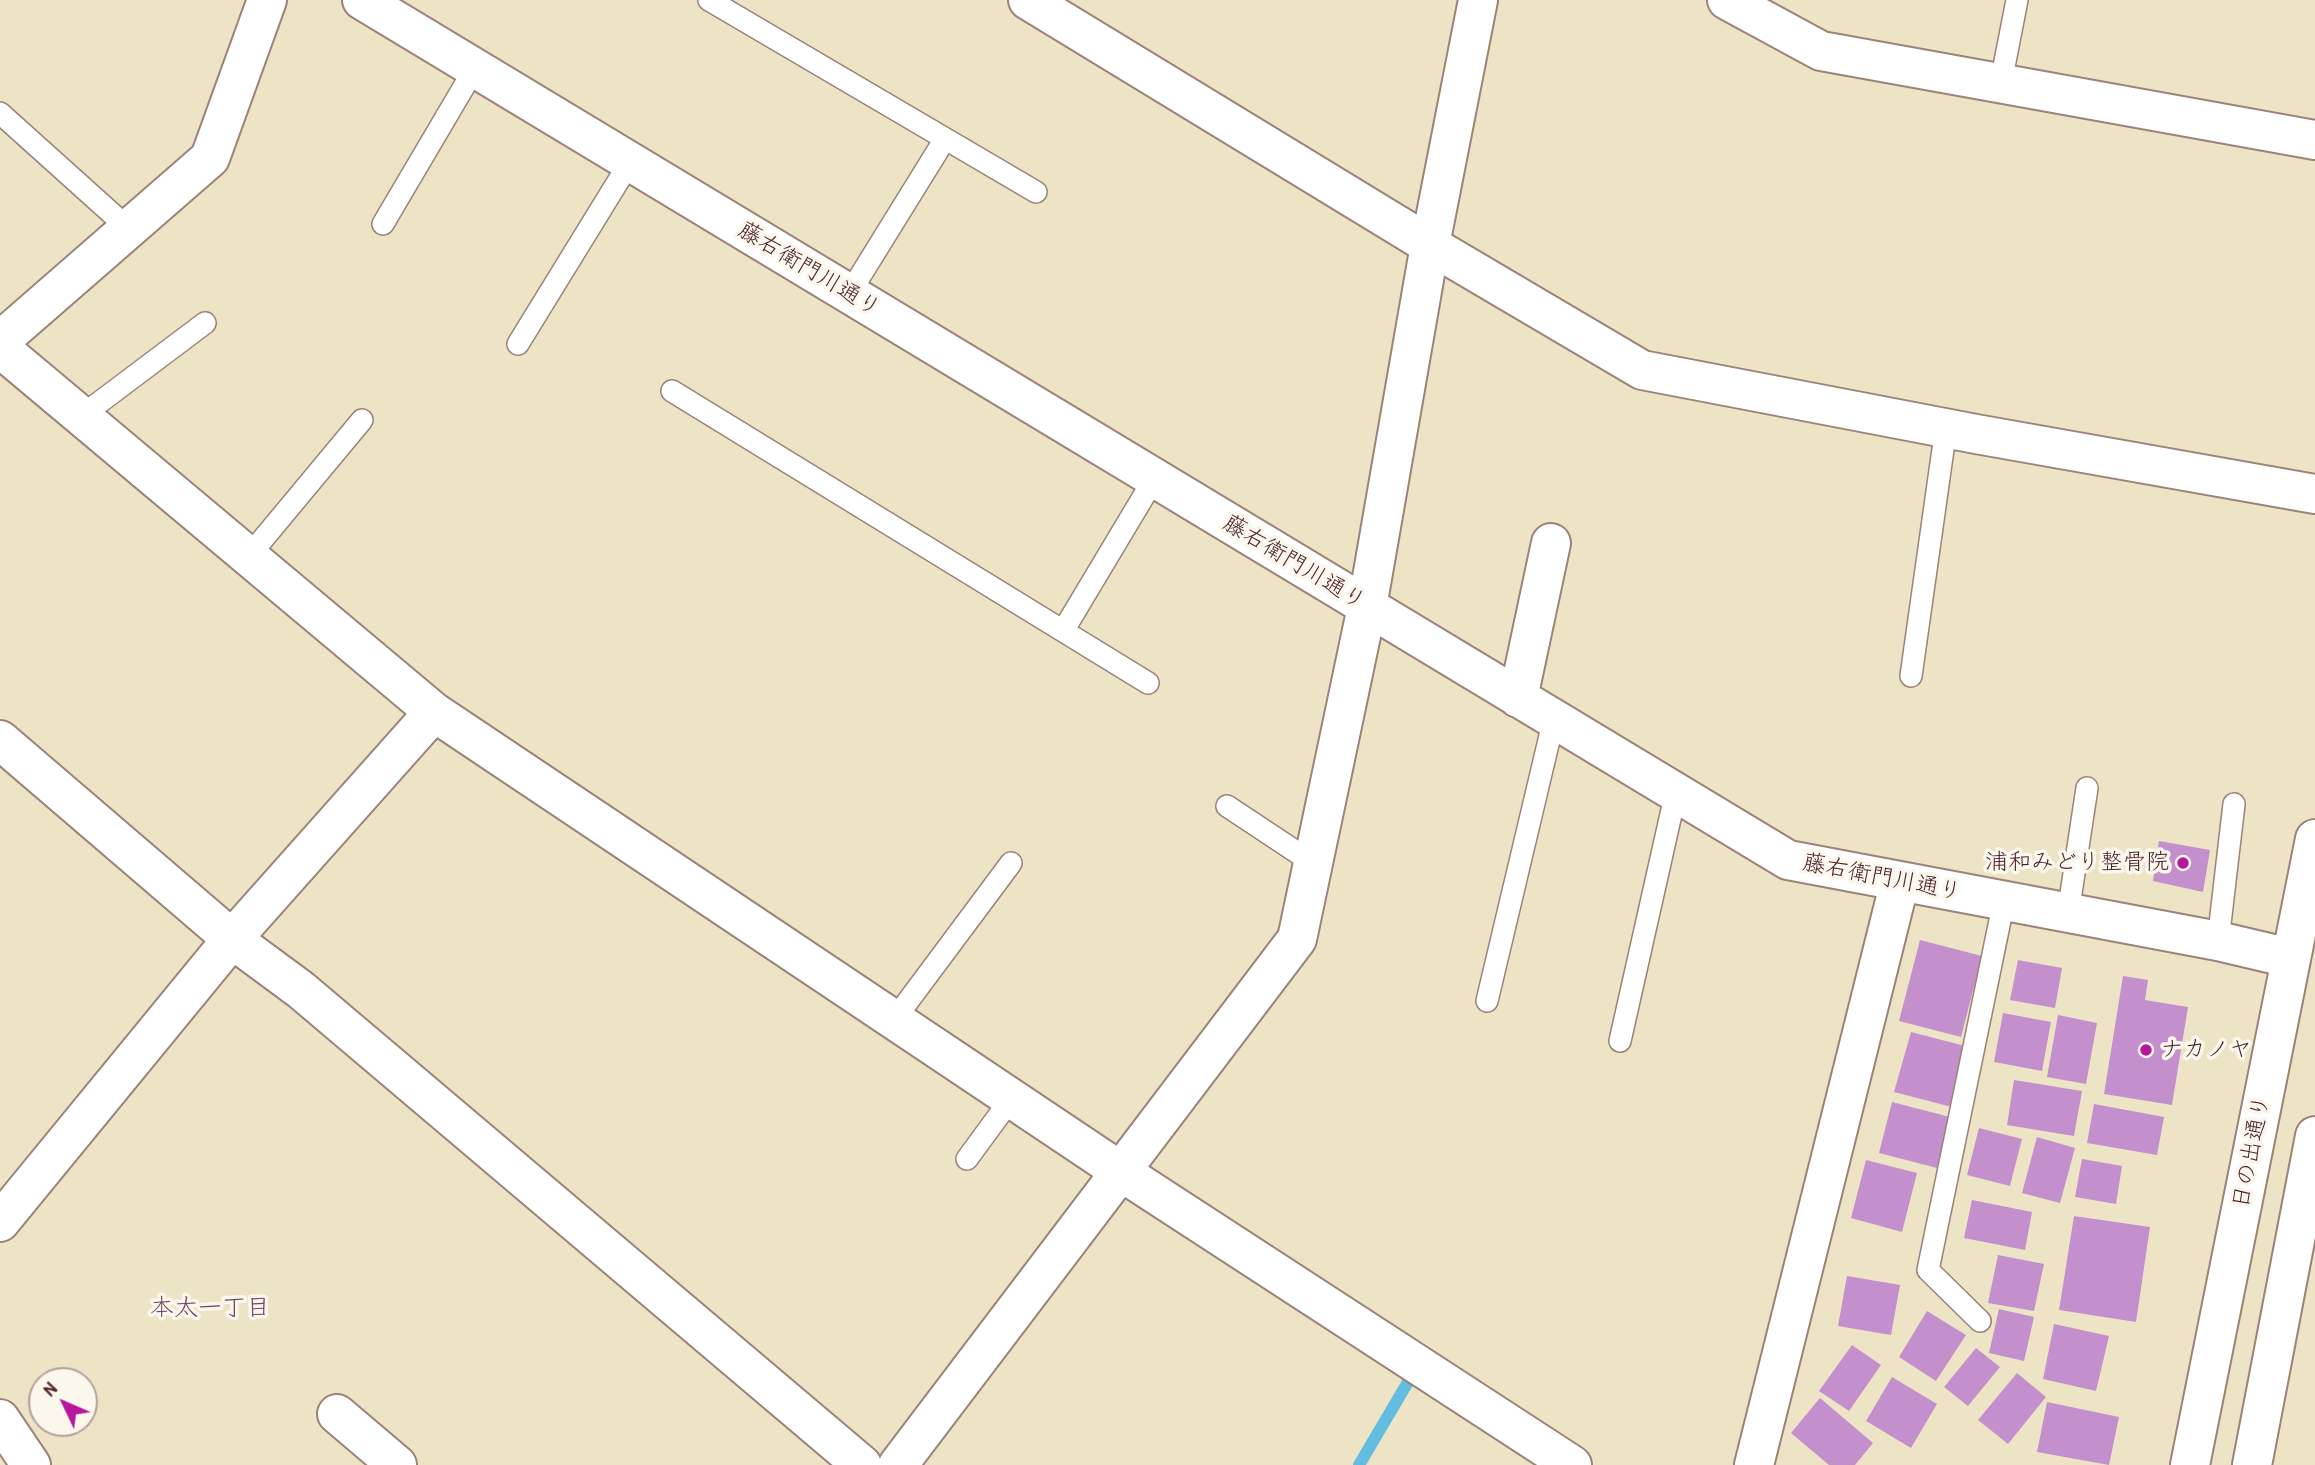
<!DOCTYPE html>
<html>
<head>
<meta charset="utf-8">
<style>
	body { margin:0 }
	#map { position:relative; width:2315px; height:1465px; overflow:hidden; background:#ede4c6; font-family:"Patrick Hand",sans-serif }
	canvas { display:block }
	.north { position:absolute; left:28px; top:1367px; width:70px; height:70px; box-sizing:border-box; background:#fbf7ec; border:2px solid #b4a19f; border-radius:50%; rotate:314deg; font-size:19px; font-weight:700; line-height:28px; text-align:center; color:#4a1f2b }
	.north::after { content:''; display:block; margin:auto; width:24px; height:32px; background:#b5179e; clip-path:polygon(50% 0,100% 100%,50% 72%,0 100%) }
</style>
</head>
<body>
<div id="map">
<canvas width="2315" height="1465"></canvas>
<div class="north">N</div>
</div>
<script>
const c = document.querySelector('canvas').getContext('2d');
c.lineJoin = 'round';
const shape = rows => new Path2D(rows.map(r => 'M' + r).join(''));
function stroke(path, color, width, dash) { c.strokeStyle = color; c.lineWidth = width; c.lineCap = dash ? 'butt' : 'round'; c.setLineDash(dash || []); c.stroke(path); }
function paint(path, color) { c.fillStyle = color; c.fill(path, 'evenodd'); }
function drawText(font, color, halo, rows, align = 'center') {
  c.font = font + ' "Patrick Hand","Klee One",sans-serif'; c.lineWidth = 7; c.setLineDash([]); c.textBaseline = 'middle'; c.strokeStyle = halo; c.fillStyle = color; for (const [text, x, y, turn = 0] of rows) {
    c.save(); c.translate(x, y); c.rotate((+turn || 0) * Math.PI / 180); c.textAlign = isNaN(turn) ? turn : align; if (halo) c.strokeText(text, 0, 0); c.fillText(text, 0, 0); c.restore();
  }
}
const stream = shape([
	[1359,1465,1408,1382]
]);
const building = shape([
	[2159,841,2210,850,2203,892,2153,881],
	[1920,940,1982,956,1961,1037,1899,1021],
	[2018,960,2062,968,2055,1008,2010,1000],
	[2123,976,2148,980,2145,1000,2188,1007,2172,1105,2104,1094],
	[2003,1013,2051,1022,2042,1071,1994,1062],
	[2058,1015,2097,1023,2086,1084,2047,1077],
	[1911,1032,1969,1047,1952,1107,1894,1092],
	[2014,1080,2082,1091,2074,1136,2007,1125],
	[1892,1102,1950,1117,1937,1168,1879,1153],
	[2094,1104,2164,1117,2157,1155,2087,1143],
	[1979,1128,2022,1139,2010,1186,1967,1175],
	[2037,1137,2075,1148,2060,1203,2022,1193],
	[2082,1159,2122,1166,2116,1204,2075,1197],
	[1866,1160,1917,1173,1902,1232,1851,1218],
	[1972,1200,2032,1212,2025,1250,1964,1238],
	[2074,1216,2150,1227,2136,1322,2059,1310],
	[1998,1255,2044,1264,2034,1311,1988,1303],
	[1847,1276,1900,1285,1891,1335,1838,1326],
	[1999,1309,2034,1317,2024,1361,1989,1353],
	[1927,1311,1966,1335,1936,1381,1899,1357],
	[2054,1324,2109,1336,2096,1391,2043,1379],
	[1852,1345,1881,1365,1849,1411,1819,1391],
	[1976,1348,2000,1367,1968,1406,1944,1387],
	[2017,1373,2046,1397,2008,1444,1978,1420],
	[1892,1377,1937,1404,1911,1448,1866,1421],
	[1820,1398,1873,1443,1855,1465,1829,1465,1791,1433],
	[2047,1402,2119,1417,2109,1465,2037,1452]
]);
const lane = shape([
	[709,0,1036,192],
	[2001,82,2017,0],
	[0,113,129,229],
	[383,224,475,68],
	[849,294,945,139],
	[518,344,630,162],
	[672,391,1148,683],
	[80,417,205,323],
	[248,557,362,420],
	[1063,631,1154,479],
	[1911,676,1946,428],
	[1227,806,1313,863],
	[2068,913,2087,788],
	[2218,941,2234,804],
	[1487,1001,1554,719],
	[894,1020,1011,863],
	[1620,1041,1676,792],
	[967,1159,1011,1099],
	[1980,1321,1928,1270,2004,901]
]);
const street = shape([
	[362,0,1788,860,2218,941,2290,958],
	[1727,0,1821,51,2315,140],
	[0,341,210,158,267,0],
	[0,348,434,712,1120,1171,1572,1465],
	[1518,698,1551,543],
	[0,1222,232,939,434,712],
	[337,1414,397,1465],
	[0,1419,31,1465],
	[898,1465,1297,939,1367,607,1430,245,1478,0],
	[1754,1465,1900,881]
]);
const secondary = shape([
	[1028,0,1430,245,1642,370,1976,434,2315,494],
	[0,740,232,939,301,990,862,1465],
	[2190,1465,2315,839],
	[2252,1465,2315,1136]
]);
const markers = [
	[2183,863,7,"#b5179e"],
	[2146,1050,7,"#b5179e"]
];
const streetNames = [
	["藤右衛門川通り",809,270,31],
	["藤右衛門川通り",1294,563,31],
	["藤右衛門川通り",1882,878,11],
	["日の出通り",2252,1152,-79]
];
const poiNames = [
	["浦和みどり整骨院",2169,863],
	["ナカノヤ",2160,1050,"left"]
];
const neighbourhoodNames = [
	["本太一丁目",210,1309]
];
stroke(stream, '#63bde0', 12);
paint(building, '#c390cd');
stroke(lane, '#9c8278', 24);
stroke(street, '#9c8278', 42);
stroke(secondary, '#9c8278', 42);
stroke(lane, '#fff', 21);
stroke(street, '#fff', 38);
stroke(secondary, '#fff', 38);
for (const [x, y, r, color] of markers) { const dot = new Path2D(); dot.arc(x, y, r, 0, 2 * Math.PI); c.fillStyle = color; c.fill(dot); stroke(dot, '#fbf7ec', 2.5); }
drawText('23px', '#4a1f2b', '#fbf7ec', streetNames);
drawText('23px', '#4a1f2b', '#fbf7ec', poiNames, 'right');
drawText('24px', '#744764', '#fbf7ec', neighbourhoodNames);
</script>
</body>
</html>
